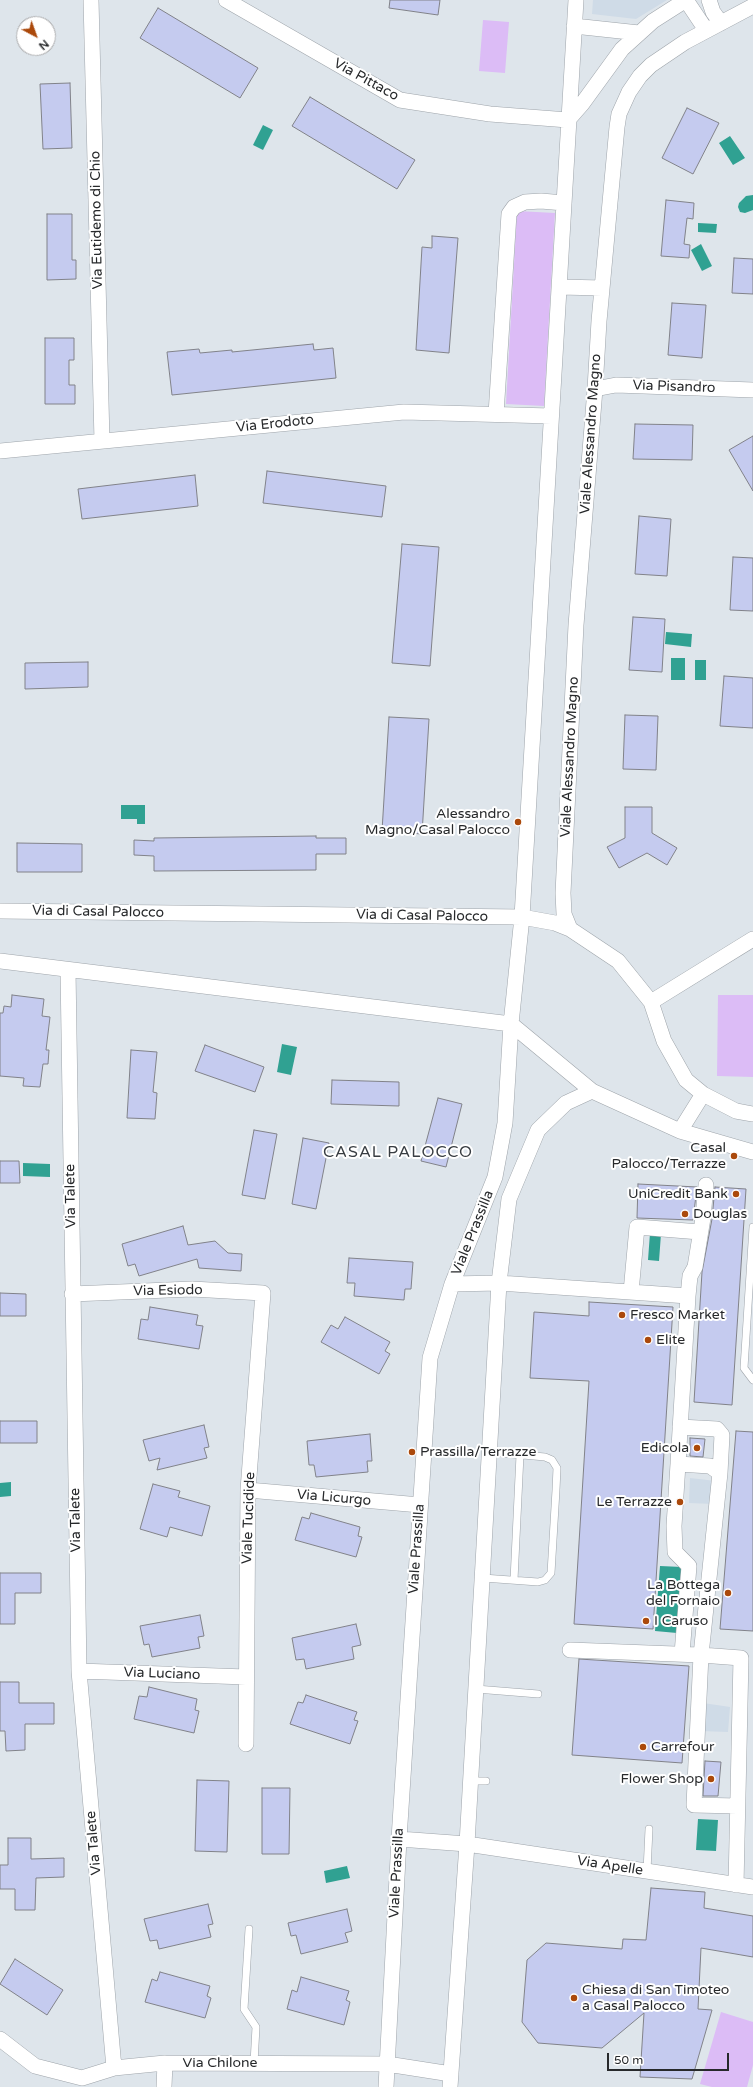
<!DOCTYPE html>
<html>
<head>
<meta charset="utf-8">
<style>
	body { margin:0 }
	#map { position:relative; width:753px; height:2087px; overflow:hidden; background:#dee5eb; font-family:"Varela Round",sans-serif }
	canvas { display:block }
	.north { position:absolute; left:16px; top:16px; width:40px; height:40px; box-sizing:border-box; background:#fff; border:1px solid #a9a9aa; border-radius:50%; rotate:139deg; font-size:11px; font-weight:700; line-height:16px; text-align:center; color:#27292b }
	.north::after { content:''; display:block; margin:auto; width:14px; height:18px; background:#ab490b; clip-path:polygon(50% 0,100% 100%,50% 72%,0 100%) }
	.scale { position:absolute; left:607px; top:2053px; width:122px; height:18px; box-sizing:border-box; border:2px solid #27292b; border-top:0; padding-left:5px; font-size:12px; line-height:14px; white-space:nowrap; color:#27292b; -webkit-text-stroke:3px #fff; paint-order:stroke }
</style>
</head>
<body>
<div id="map">
<canvas width="753" height="2087"></canvas>
<div class="north">N</div>
<div class="scale">50 m</div>
</div>
<script>
const c = document.querySelector('canvas').getContext('2d');
c.lineJoin = 'round';
function paint(path, color) { c.fillStyle = color; c.fill(path, 'evenodd'); }
const shape = rows => new Path2D(rows.map(r => 'M' + r).join(''));
function stroke(path, color, width, dash) { c.strokeStyle = color; c.lineWidth = width; c.lineCap = dash ? 'butt' : 'round'; c.setLineDash(dash || []); c.stroke(path); }
function drawText(font, color, halo, rows, align = 'center') {
  c.font = font + ' "Varela Round",sans-serif'; c.lineWidth = 4; c.setLineDash([]); c.textBaseline = 'middle'; c.strokeStyle = halo; c.fillStyle = color; for (const [text, x, y, turn = 0] of rows) {
    c.save(); c.translate(x, y); c.rotate((+turn || 0) * Math.PI / 180); c.textAlign = isNaN(turn) ? turn : align; if (halo) c.strokeText(text, 0, 0); c.fillText(text, 0, 0); c.restore();
  }
}
const built = shape([
	[593,0,667,0,636,19,592,14],
	[690,1478,716,1481,713,1504,689,1503],
	[703,1703,730,1707,728,1732,700,1731]
]);
const green = shape([
	[483,20,509,22,505,73,479,71],
	[517,211,555,213,544,406,506,404],
	[718,995,753,995,753,1077,717,1076],
	[721,2012,753,2022,753,2065,747,2087,712,2087,700,2084]
]);
const water = shape([
	[263,125,273,130,263,150,253,145],
	[730,136,745,158,733,165,719,143],
	[753,195,753,210,745,213,740,212,738,207,739,203,746,196],
	[698,223,717,224,716,233,698,232],
	[701,244,712,266,702,271,691,250],
	[666,632,692,634,691,647,665,644],
	[671,658,685,658,685,680,671,680],
	[695,660,706,660,706,680,695,680],
	[121,805,145,805,145,824,137,824,137,819,121,819],
	[282,1044,297,1047,291,1075,277,1072],
	[23,1163,50,1164,50,1177,23,1176],
	[650,1233,661,1234,659,1261,648,1260],
	[11,1482,11,1496,0,1497,0,1483],
	[660,1566,682,1567,677,1633,655,1631],
	[698,1819,718,1820,716,1851,696,1850],
	[347,1866,350,1878,326,1883,324,1871]
]);
const building = shape([
	[390,0,440,0,438,15,389,8,390,0],
	[158,8,258,68,240,98,140,38,158,8],
	[70,83,72,148,43,149,40,84,70,83],
	[310,97,415,160,397,189,292,126,310,97],
	[687,108,719,123,693,174,662,158,687,108],
	[666,200,694,203,693,219,687,218,684,244,690,245,689,258,661,256,666,200],
	[47,214,72,214,72,260,76,260,76,279,47,280,47,214],
	[432,236,458,238,449,353,416,350,422,247,432,248,432,236],
	[734,258,753,259,753,294,732,293,734,258],
	[672,303,706,305,702,358,668,355,672,303],
	[45,338,74,338,74,360,69,360,69,385,75,385,75,404,45,404,45,338],
	[313,344,314,350,333,348,336,378,172,395,167,352,199,349,200,353,232,350,232,352,313,344],
	[635,424,693,425,692,460,633,459,635,424],
	[753,436,753,491,729,450,753,436],
	[267,471,386,486,382,517,263,503,267,471],
	[195,475,198,506,82,519,78,489,195,475],
	[639,516,671,519,667,576,635,574,639,516],
	[402,544,439,547,430,666,392,663,402,544],
	[733,557,753,558,753,611,730,610,733,557],
	[633,617,665,619,662,672,629,670,633,617],
	[88,662,88,687,25,689,25,663,88,662],
	[724,676,753,678,753,728,720,726,724,676],
	[625,715,658,716,656,770,623,769,625,715],
	[389,717,429,719,422,834,382,831,389,717],
	[625,807,652,807,652,833,677,848,667,865,647,853,619,868,607,847,625,838,625,807],
	[316,836,316,838,346,838,346,854,316,854,316,870,154,871,154,856,134,855,134,840,154,841,154,838,316,836],
	[17,843,82,844,82,872,17,872,17,843],
	[12,995,44,999,42,1016,50,1017,46,1050,49,1050,48,1064,43,1064,40,1087,23,1086,24,1078,0,1076,0,1013,3,1013,4,1006,11,1007,12,995],
	[205,1045,264,1067,255,1092,195,1071,205,1045],
	[131,1050,157,1052,153,1092,157,1093,155,1119,127,1118,131,1050],
	[332,1080,399,1082,399,1106,331,1104,332,1080],
	[438,1098,462,1104,446,1167,421,1161,438,1098],
	[254,1130,277,1134,265,1199,242,1195,254,1130],
	[303,1138,329,1143,316,1209,292,1204,303,1138],
	[0,1161,19,1161,20,1183,0,1183,0,1161],
	[638,1184,697,1187,693,1220,637,1218,638,1184],
	[715,1187,746,1189,732,1405,694,1402,702,1272,712,1219,715,1187],
	[183,1226,188,1245,215,1241,228,1253,242,1254,241,1271,199,1268,197,1259,139,1276,135,1264,128,1266,122,1244,183,1226],
	[349,1258,413,1262,411,1289,405,1289,404,1300,354,1296,355,1283,347,1283,349,1258],
	[0,1293,26,1294,26,1316,0,1316,0,1293],
	[589,1302,673,1307,653,1629,574,1624,589,1381,530,1378,534,1312,589,1316,589,1302],
	[150,1307,198,1315,196,1325,203,1326,199,1349,138,1339,141,1319,148,1320,150,1307],
	[345,1317,390,1342,385,1351,390,1354,379,1374,321,1342,331,1325,338,1329,345,1317],
	[0,1421,37,1421,37,1443,0,1443,0,1421],
	[204,1425,209,1447,204,1448,207,1458,157,1470,160,1458,149,1461,143,1440,204,1425],
	[736,1431,753,1432,753,1631,720,1629,736,1431],
	[370,1434,372,1461,367,1461,368,1472,316,1477,314,1465,309,1465,307,1441,370,1434],
	[690,1438,705,1439,703,1457,690,1456,690,1438],
	[153,1484,180,1491,178,1497,210,1506,202,1536,170,1527,167,1537,140,1529,153,1484],
	[311,1513,360,1527,358,1536,362,1537,356,1557,295,1540,302,1517,309,1519,311,1513],
	[0,1573,41,1573,41,1593,15,1593,15,1624,0,1624,0,1573],
	[200,1615,204,1636,198,1637,200,1648,152,1657,149,1644,144,1645,140,1626,200,1615],
	[356,1624,361,1645,352,1647,354,1659,306,1669,304,1659,296,1660,292,1638,356,1624],
	[579,1659,689,1666,682,1763,572,1755,579,1659],
	[0,1682,19,1682,19,1703,54,1703,54,1724,25,1724,25,1750,6,1751,5,1731,0,1731,0,1682],
	[149,1687,197,1699,195,1710,199,1711,194,1733,134,1719,139,1696,147,1697,149,1687],
	[306,1695,357,1712,354,1720,358,1721,350,1744,290,1724,298,1702,303,1703,306,1695],
	[705,1761,721,1762,718,1796,703,1796,705,1761],
	[197,1780,229,1781,227,1852,195,1851,197,1780],
	[262,1788,290,1788,289,1854,262,1854,262,1788],
	[8,1838,31,1838,31,1859,64,1858,64,1877,36,1878,35,1910,15,1910,15,1889,0,1889,0,1865,8,1865,8,1838],
	[651,1888,705,1892,704,1908,753,1916,753,1957,701,1948,698,2009,712,2010,692,2079,640,2077,644,2013,602,2048,538,2043,522,2022,527,1960,546,1943,622,1949,623,1939,646,1940,651,1888],
	[208,1904,213,1924,208,1925,211,1937,159,1949,157,1940,150,1941,144,1919,208,1904],
	[347,1909,352,1931,345,1933,348,1942,301,1954,296,1935,291,1936,288,1923,347,1909],
	[15,1959,63,1990,47,2015,0,1984,15,1959],
	[160,1972,210,1986,207,1996,211,1998,205,2018,145,2002,152,1979,157,1981,160,1972],
	[301,1977,349,1991,346,2000,350,2002,344,2025,287,2009,292,1990,297,1992,301,1977]
]);
const lane = shape([
	[753,1227,744,1368,753,1380],
	[483,1578,538,1582,545,1580,551,1573,556,1490,557,1468,552,1460,545,1457,490,1452],
	[514,1580,520,1455],
	[476,1689,538,1694],
	[471,1781,486,1781],
	[647,1871,649,1829],
	[249,1929,244,2009,256,2027,254,2063]
]);
const street = shape([
	[91,0,102,441],
	[226,0,400,100,490,114,568,120],
	[686,0,706,30],
	[709,0,713,12,721,23],
	[574,26,639,33],
	[568,120,582,104,622,49,653,21,686,0],
	[560,287,602,288],
	[595,389,616,385,753,390],
	[496,414,509,214,514,207,525,202,541,201,564,203],
	[0,451,404,412,551,416],
	[0,911,522,917,555,923,570,929,618,961,651,1002,664,1041,686,1080,703,1094,736,1111,753,1114],
	[570,929,564,914,563,893,576,625,595,389,599,321,617,127,619,114,629,92,640,76,651,65,685,42,753,6],
	[0,961,511,1024,592,1091,680,1131,753,1152],
	[68,970,79,1671,114,2068],
	[651,1002,753,939],
	[680,1131,703,1094],
	[452,1284,499,1283,688,1296,678,1464,710,1466,720,1473,701,1655,570,1650],
	[631,1292,637,1227,700,1232],
	[72,1294,192,1289,263,1293,248,1490,246,1744],
	[688,1296,690,1276,695,1267,703,1218,706,1185],
	[680,1427,717,1429,722,1435,720,1473],
	[678,1464,674,1526,675,1552,689,1566,682,1654],
	[248,1490,420,1505],
	[79,1671,246,1677],
	[399,1839,467,1844,753,1887],
	[736,1885,741,1658,701,1655,694,1805,737,1806],
	[0,2039,35,2066,82,2078,114,2068,165,2063,387,2064,451,2074],
	[164,2087,165,2063],
	[386,2087,399,1839,430,1358,452,1284,495,1177,505,1123,511,1024,522,917,576,0],
	[450,2087,467,1844,499,1283,509,1199,538,1130,566,1103,592,1091]
]);
const markers = [
	[518,822,4,"#ab490b"],
	[734,1156,4,"#ab490b"],
	[736,1194,4,"#ab490b"],
	[685,1214,4,"#ab490b"],
	[622,1315,4,"#ab490b"],
	[648,1340,4,"#ab490b"],
	[697,1448,4,"#ab490b"],
	[412,1452,4,"#ab490b"],
	[680,1502,4,"#ab490b"],
	[728,1593,4,"#ab490b"],
	[646,1621,4,"#ab490b"],
	[643,1747,4,"#ab490b"],
	[711,1779,4,"#ab490b"],
	[574,1998,4,"#ab490b"]
];
const streetNames = [
	["Via Pittaco",366,80,29],
	["Via Eutidemo di Chio",97,220,-91],
	["Via Pisandro",674,387,2],
	["Via Erodoto",275,424,-6],
	["Viale Alessandro Magno",591,434,-86],
	["Viale Alessandro Magno",570,757,-87],
	["Via di Casal Palocco",98,912,1],
	["Via di Casal Palocco",422,916,1],
	["Via Talete",71,1196,-91],
	["Viale Prassilla",473,1233,-68],
	["Via Esiodo",168,1291,-1],
	["Via Licurgo",334,1498,5],
	["Viale Tucidide",249,1518,-88],
	["Via Talete",76,1520,-91],
	["Viale Prassilla",417,1549,-86],
	["Via Luciano",162,1674,2],
	["Via Talete",94,1843,-95],
	["Via Apelle",610,1866,9],
	["Viale Prassilla",397,1873,-87],
	["Via Chilone",220,2063]
];
const poiNames = [
	["Alessandro",510,814],
	["Magno/Casal Palocco",510,830],
	["Casal",726,1148],
	["Palocco/Terrazze",726,1164],
	["UniCredit Bank",728,1194],
	["Douglas",693,1214,"left"],
	["Fresco Market",630,1315,"left"],
	["Elite",656,1340,"left"],
	["Edicola",689,1448],
	["Prassilla/Terrazze",420,1452,"left"],
	["Le Terrazze",672,1502],
	["La Bottega",720,1585],
	["del Fornaio",720,1601],
	["I Caruso",654,1621,"left"],
	["Carrefour",651,1747,"left"],
	["Flower Shop",703,1779],
	["Chiesa di San Timoteo",582,1990,"left"],
	["a Casal Palocco",582,2006,"left"]
];
const quarterNames = [
	["CASAL PALOCCO",398,1153]
];
paint(built, '#cfdbe7');
paint(green, '#dcbcf6');
paint(water, '#30a192');
paint(building, '#c5cbef');
stroke(building, '#818289', 1);
stroke(lane, '#9ea4aa', 8);
stroke(street, '#9ea4aa', 16);
stroke(lane, '#fff', 7);
stroke(street, '#fff', 15);
for (const [x, y, r, color] of markers) { const dot = new Path2D(); dot.arc(x, y, r, 0, 2 * Math.PI); c.fillStyle = color; c.fill(dot); stroke(dot, '#fff', 1.5); }
drawText('14px', '#27292b', '#fff', streetNames);
drawText('14px', '#27292b', '#fff', poiNames, 'right');
c.letterSpacing = '1px';
drawText('16px', '#383d42', '#fff', quarterNames);
c.letterSpacing = '0px';
</script>
</body>
</html>
